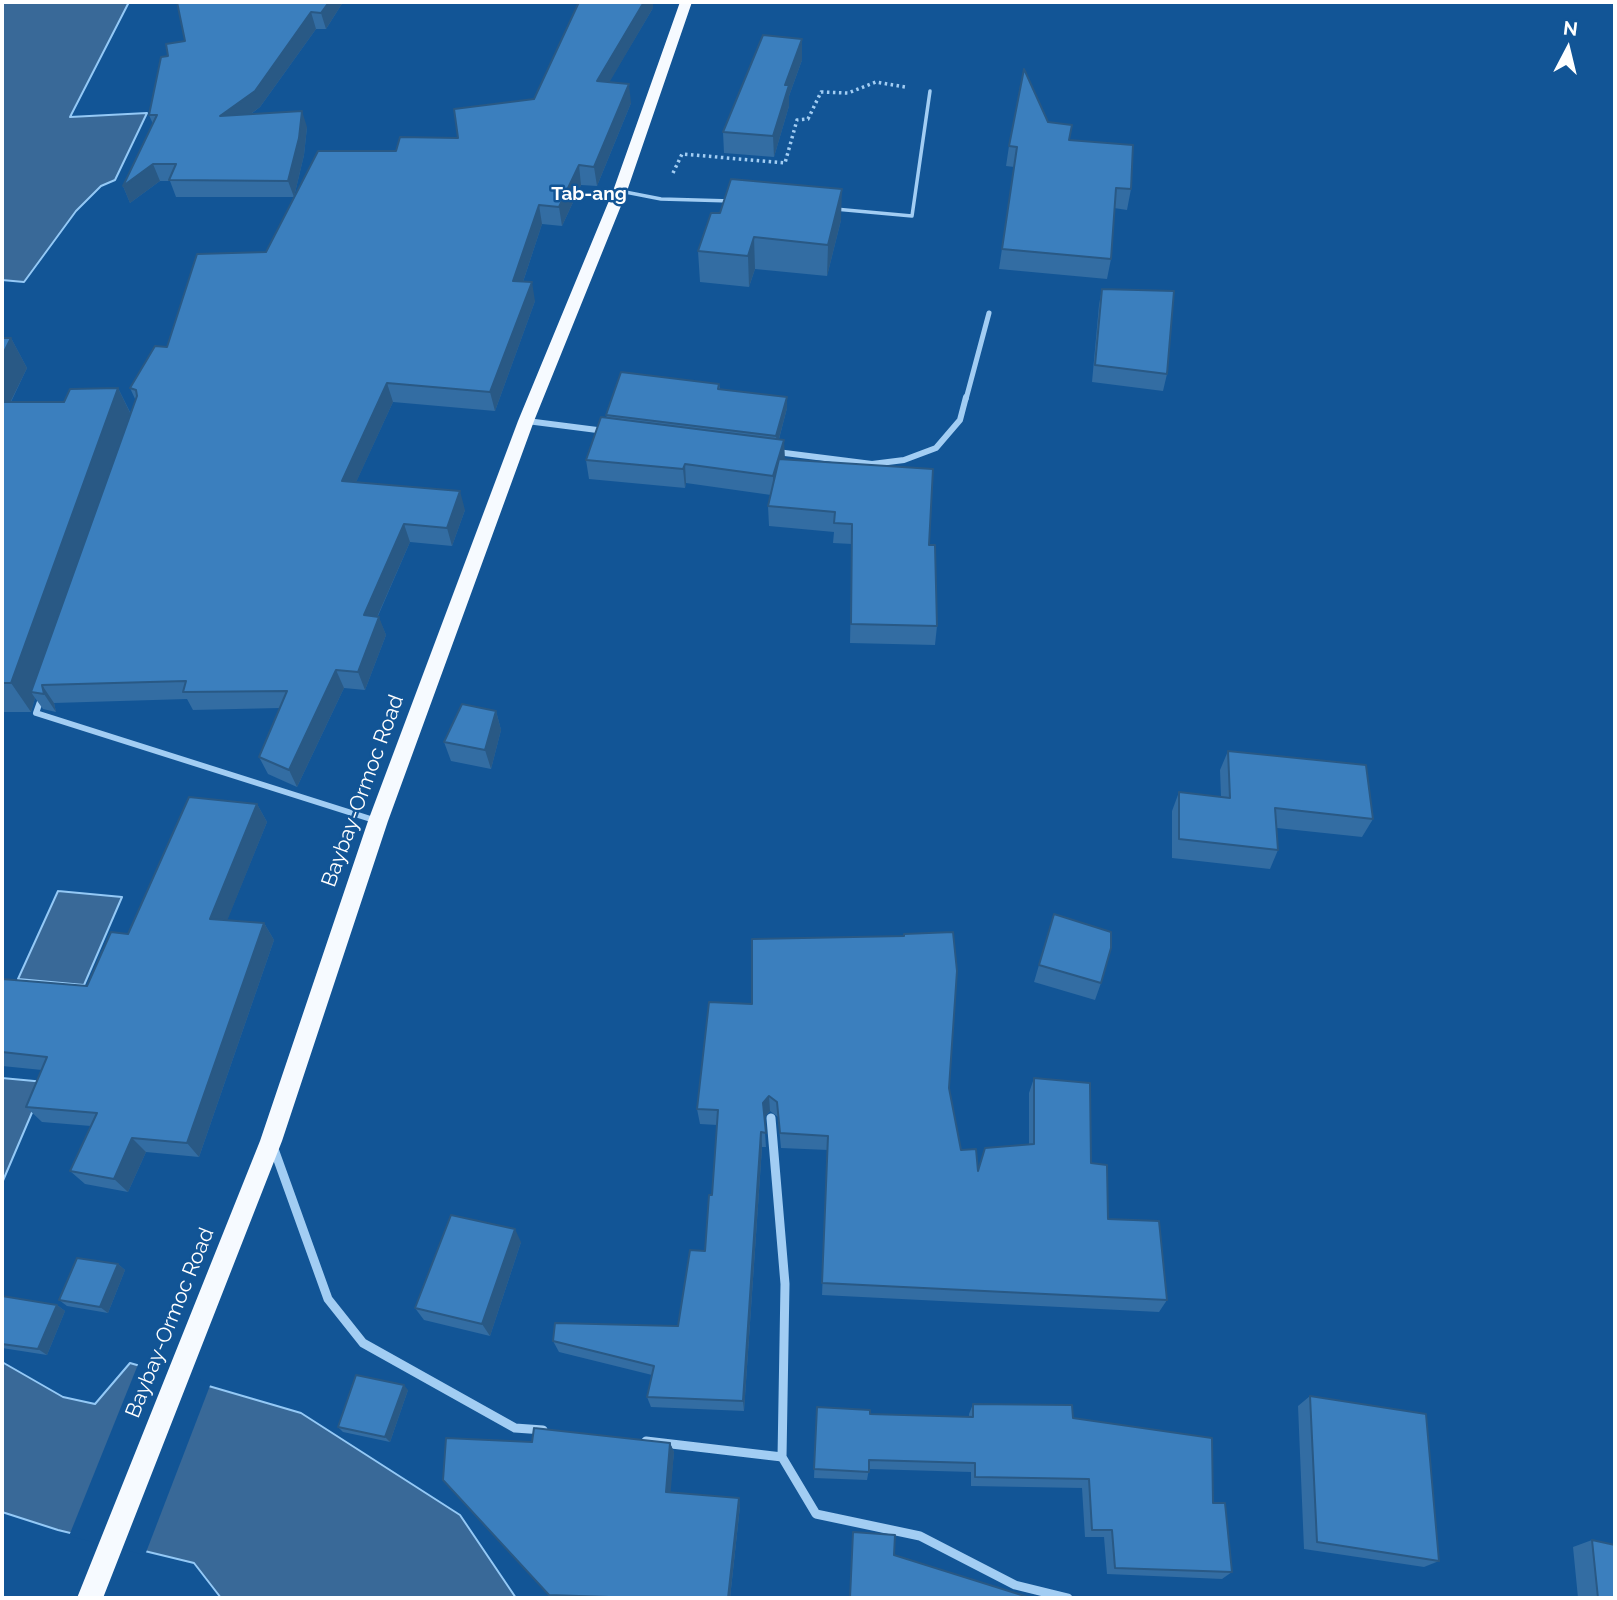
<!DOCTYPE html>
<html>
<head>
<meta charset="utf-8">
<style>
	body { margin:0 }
	#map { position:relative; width:1617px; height:1600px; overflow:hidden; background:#125596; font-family:Raleway,sans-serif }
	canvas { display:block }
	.frame { position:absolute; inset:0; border:4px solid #fff; pointer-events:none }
	.north { position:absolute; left:1533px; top:14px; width:70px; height:70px; -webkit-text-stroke:5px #125596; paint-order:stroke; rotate:7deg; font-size:19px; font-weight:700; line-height:28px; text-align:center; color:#fff }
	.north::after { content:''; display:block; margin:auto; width:24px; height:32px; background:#fff; clip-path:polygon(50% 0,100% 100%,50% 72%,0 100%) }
</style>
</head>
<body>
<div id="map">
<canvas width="1617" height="1600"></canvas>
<div class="frame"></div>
<div class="north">N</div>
</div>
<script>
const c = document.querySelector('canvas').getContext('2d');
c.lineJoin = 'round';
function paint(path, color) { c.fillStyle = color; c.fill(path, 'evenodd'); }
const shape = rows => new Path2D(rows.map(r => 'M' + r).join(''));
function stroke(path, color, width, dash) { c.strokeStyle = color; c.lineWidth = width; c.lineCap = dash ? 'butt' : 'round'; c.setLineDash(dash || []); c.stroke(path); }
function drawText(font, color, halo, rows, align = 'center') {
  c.font = font + ' Raleway,sans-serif'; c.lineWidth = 5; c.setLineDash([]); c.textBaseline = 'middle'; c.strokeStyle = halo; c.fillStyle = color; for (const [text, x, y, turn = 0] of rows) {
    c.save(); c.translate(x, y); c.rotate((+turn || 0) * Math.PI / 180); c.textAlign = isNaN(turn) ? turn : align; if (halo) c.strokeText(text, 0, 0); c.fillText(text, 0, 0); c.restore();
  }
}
const water = shape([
	[2,2,129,2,70,117,147,113,115,180,101,186,76,211,24,282,2,280,2,2],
	[58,891,122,897,84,985,18,979,58,891],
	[2,1078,45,1082,2,1183,2,1078],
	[2,1362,63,1397,95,1404,130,1363,301,1413,460,1515,516,1598,221,1598,194,1563,58,1530,2,1512,2,1362]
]);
const pier = shape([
	[139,1362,211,1383,145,1555,69,1536]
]);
const path = shape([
	[673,173,682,154,785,163,797,120,808,119,821,92,848,93,876,82,905,87]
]);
const service = shape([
	[620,191,661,199,731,201],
	[835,209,912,216,930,91]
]);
const minorFar2 = shape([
	[966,399,989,313]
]);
const minorFar1 = shape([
	[527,421,605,431],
	[777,452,872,464,904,460,936,448,960,420,966,397],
	[42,696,36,713,377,821]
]);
const minor = shape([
	[274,1149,328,1299,363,1343,515,1428,543,1430],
	[646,1441,782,1457,785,1284,771,1118],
	[782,1457,816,1514,920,1536,1015,1585,1068,1598]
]);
const trunk = shape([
	[680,2,692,2,627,191,534,421,388,821,282,1141,103,1598,77,1598,260,1141,368,821,518,421,613,191,680,2]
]);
const wall = shape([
	[343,2,326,29,316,29,260,107,251,114,307,127,304,155,294,197,176,197,170,181,160,181,130,203,123,186,153,124,149,115,168,56,185,41],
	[653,8,609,82,631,103,597,186,581,185,562,226,542,224,523,282,535,301,495,411,393,402,356,482,465,510,452,546,410,542,378,616,386,635,365,690,344,688,297,787,268,774,259,757,280,708,193,710,187,699,54,703,56,712,43,709,35,698,31,712,2,712,2,338,11,338,27,368,11,402,64,402,118,388,131,414,136,401,130,388,167,347,266,252,396,151,458,138,534,99],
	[802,60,789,96,789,106,774,157,724,153,723,132],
	[1048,122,1131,189,1127,210,1114,208,1111,259,1107,279,999,269,1014,167,1006,166,1009,146],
	[711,213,841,220,827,276,755,269,749,287,700,282,698,251],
	[1102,289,1167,374,1163,391,1092,382,1099,305],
	[719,384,720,389,787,408,779,439,785,459,929,545,937,626,935,645,850,643,852,544,833,543,834,532,769,526,768,506,771,495,686,483,685,488,589,479,586,460,607,418,606,415],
	[496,711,501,730,491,769,451,761,444,742],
	[1228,751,1373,819,1362,837,1277,828,1278,850,1270,869,1172,858,1172,811,1179,792,1221,797,1220,770],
	[257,804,267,822,227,920,264,923,274,940,199,1157,146,1152,128,1192,85,1184,70,1171,91,1126,42,1122,26,1107,42,1070,2,1066,2,979,87,986,128,934],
	[1054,914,1101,983,1095,1000,1034,982],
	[709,1002,949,1088,961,1150,978,1171,1029,1145,1029,1093,1034,1078,1091,1163,1108,1219,1167,1300,1159,1312,822,1295,828,1150,781,1148,778,1117,770,1111,764,1118,766,1147,762,1147,744,1411,651,1407,647,1397,652,1375,559,1352,553,1341,678,1326,705,1251,712,1195,717,1125,700,1124,697,1109],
	[521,1242,490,1336,424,1320,415,1308],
	[118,1264,125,1270,108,1313,67,1306,59,1300],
	[2,1296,57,1305,65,1311,47,1355,2,1348],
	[408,1390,390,1442,343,1432,338,1427],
	[1310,1396,1439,1561,1424,1567,1304,1549,1298,1406],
	[973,1404,1073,1418,1213,1503,1232,1572,1222,1579,1107,1574,1104,1537,1085,1537,1082,1488,971,1486,971,1472,869,1469,867,1480,814,1478,817,1407,870,1414,969,1417,969,1414],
	[532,1442,670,1443,674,1452,670,1492,739,1498,740,1506,730,1598,552,1598,549,1595],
	[853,1532,894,1555,1031,1598,850,1598],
	[1592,1540,1615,1598,1578,1598,1573,1547]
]);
const shadedWall = shape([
	[329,2,343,2,326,29,321,13],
	[644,2,653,2,653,8,599,100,597,81],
	[311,12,316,29,260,107,225,133,220,116],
	[802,39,802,60,789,96,789,106,774,157,773,136,785,85],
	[629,84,631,103,597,186,594,167],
	[302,111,307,127,304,155,294,197,288,181],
	[153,164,160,181,130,203,123,186],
	[579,165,581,185,562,226,559,207],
	[842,189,841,220,827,276,828,245],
	[539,205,542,224,517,300,513,281],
	[754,237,755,269,749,287,748,256],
	[532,282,535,301,495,411,490,392],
	[11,338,27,368,7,409,2,411,2,356],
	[387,383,393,402,348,500,342,481],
	[118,388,133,419,31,692,35,698,31,712,11,683],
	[787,397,787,408,777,446,776,436],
	[784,440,785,459,774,495,773,476],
	[685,464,686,483,685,488,683,469],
	[460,491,465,510,452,546,447,528],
	[404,524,410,542,370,633,364,615],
	[379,617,386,635,365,690,358,672],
	[336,670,344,688,297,787,289,770],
	[42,685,54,703,56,712,44,694],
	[496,711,501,730,491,769,485,750],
	[257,804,267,822,221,936,210,919],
	[264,923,274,940,199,1157,187,1143],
	[769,1096,770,1111,764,1118,763,1103],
	[761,1132,762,1147,744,1411,743,1401],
	[132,1138,146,1152,128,1192,114,1179],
	[515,1229,521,1242,490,1336,482,1324],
	[118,1264,125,1270,108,1313,100,1307],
	[57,1305,65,1311,47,1355,38,1349],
	[404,1385,408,1390,390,1442,385,1437],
	[670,1443,674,1452,670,1500,666,1492],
	[739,1498,740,1506,730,1598,728,1598]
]);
const building = shape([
	[177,2,329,2,321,13,311,12,255,91,220,116,302,111,299,138,288,181,169,180,176,164,153,164,123,186,157,115,149,115,161,57,168,56,166,44,185,41,177,2],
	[579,2,644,2,597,81,629,84,594,167,579,165,559,207,539,205,513,281,532,282,490,392,387,383,342,481,460,491,447,528,404,524,364,615,379,617,358,672,336,670,289,770,259,757,287,691,183,692,186,681,42,685,44,694,31,692,137,396,136,390,130,388,155,346,167,347,197,254,266,252,318,151,396,151,400,137,458,138,454,109,534,99,579,2],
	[763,35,802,39,785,85,789,85,773,136,723,132,763,35],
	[1024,69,1048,122,1072,125,1069,140,1133,145,1131,189,1116,188,1111,259,1002,249,1017,147,1009,146,1024,69],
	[731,179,842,189,828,245,754,237,748,256,698,251,711,213,720,213,731,179],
	[1102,289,1174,291,1167,374,1095,365,1102,289],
	[2,338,11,338,2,356,2,338],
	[621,372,719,384,718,389,787,397,776,436,606,415,621,372],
	[118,388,11,683,2,683,2,402,64,402,70,389,118,388],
	[601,417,784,440,773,476,685,464,683,469,586,460,601,417],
	[779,459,933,469,929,545,935,545,937,626,851,624,852,524,834,523,835,512,768,506,779,459],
	[462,704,496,711,485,750,444,742,462,704],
	[1228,751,1366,765,1373,819,1275,808,1278,850,1179,839,1179,792,1230,798,1228,751],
	[189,797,257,804,210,919,264,923,187,1143,132,1138,114,1179,70,1171,97,1113,26,1107,47,1057,2,1052,2,979,87,986,111,932,128,934,189,797],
	[1054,914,1111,932,1111,948,1101,983,1039,965,1054,914],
	[953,932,957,971,949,1088,961,1150,976,1149,978,1171,985,1148,1034,1144,1034,1078,1090,1083,1091,1163,1107,1165,1108,1219,1159,1221,1167,1300,822,1283,828,1136,780,1133,777,1102,769,1096,763,1103,766,1133,761,1132,743,1401,647,1397,654,1366,553,1341,555,1323,678,1326,690,1250,705,1251,709,1195,712,1195,718,1110,697,1109,709,1002,752,1004,752,939,904,936,904,934,953,932],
	[451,1215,515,1229,482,1324,415,1308,451,1215],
	[77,1258,118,1264,100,1307,59,1300,77,1258],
	[2,1296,57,1305,38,1349,2,1344,2,1296],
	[356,1375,404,1385,385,1437,338,1427,356,1375],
	[1310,1396,1426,1414,1439,1561,1317,1542,1310,1396],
	[973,1404,1072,1405,1073,1418,1212,1438,1213,1503,1225,1503,1232,1572,1115,1568,1112,1530,1092,1530,1089,1479,975,1477,975,1463,869,1460,869,1472,814,1469,817,1407,870,1410,870,1414,973,1417,973,1404],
	[534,1428,670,1443,666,1492,739,1498,728,1598,639,1598,549,1595,443,1480,446,1438,532,1442,534,1428],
	[853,1532,895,1535,894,1555,1031,1598,850,1598,853,1532],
	[1592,1540,1615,1545,1615,1598,1598,1598,1592,1540]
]);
const farNeighbourhoodnames = [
	["Tab-ang",589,194]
];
const streetNames = [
	["Baybay-Ormoc Road",363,791,-70],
	["Baybay-Ormoc Road",170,1323,-68]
];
paint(water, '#396998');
stroke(water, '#94c9f6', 2);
paint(pier, '#125596');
stroke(path, '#a2cdf3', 3.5, [2.5, 3.5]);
stroke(service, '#a2cdf3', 3.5);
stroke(minorFar2, '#a2cdf3', 5);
stroke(minorFar1, '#a2cdf3', 6);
stroke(minor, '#a2cdf3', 9);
paint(trunk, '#f6faff');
paint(wall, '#336da3');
paint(shadedWall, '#295985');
paint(building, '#3b7fbe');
stroke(building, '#295985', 2);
drawText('bold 19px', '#fff', '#125596', farNeighbourhoodnames);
drawText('21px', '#fff', '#125596', streetNames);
</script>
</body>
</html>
